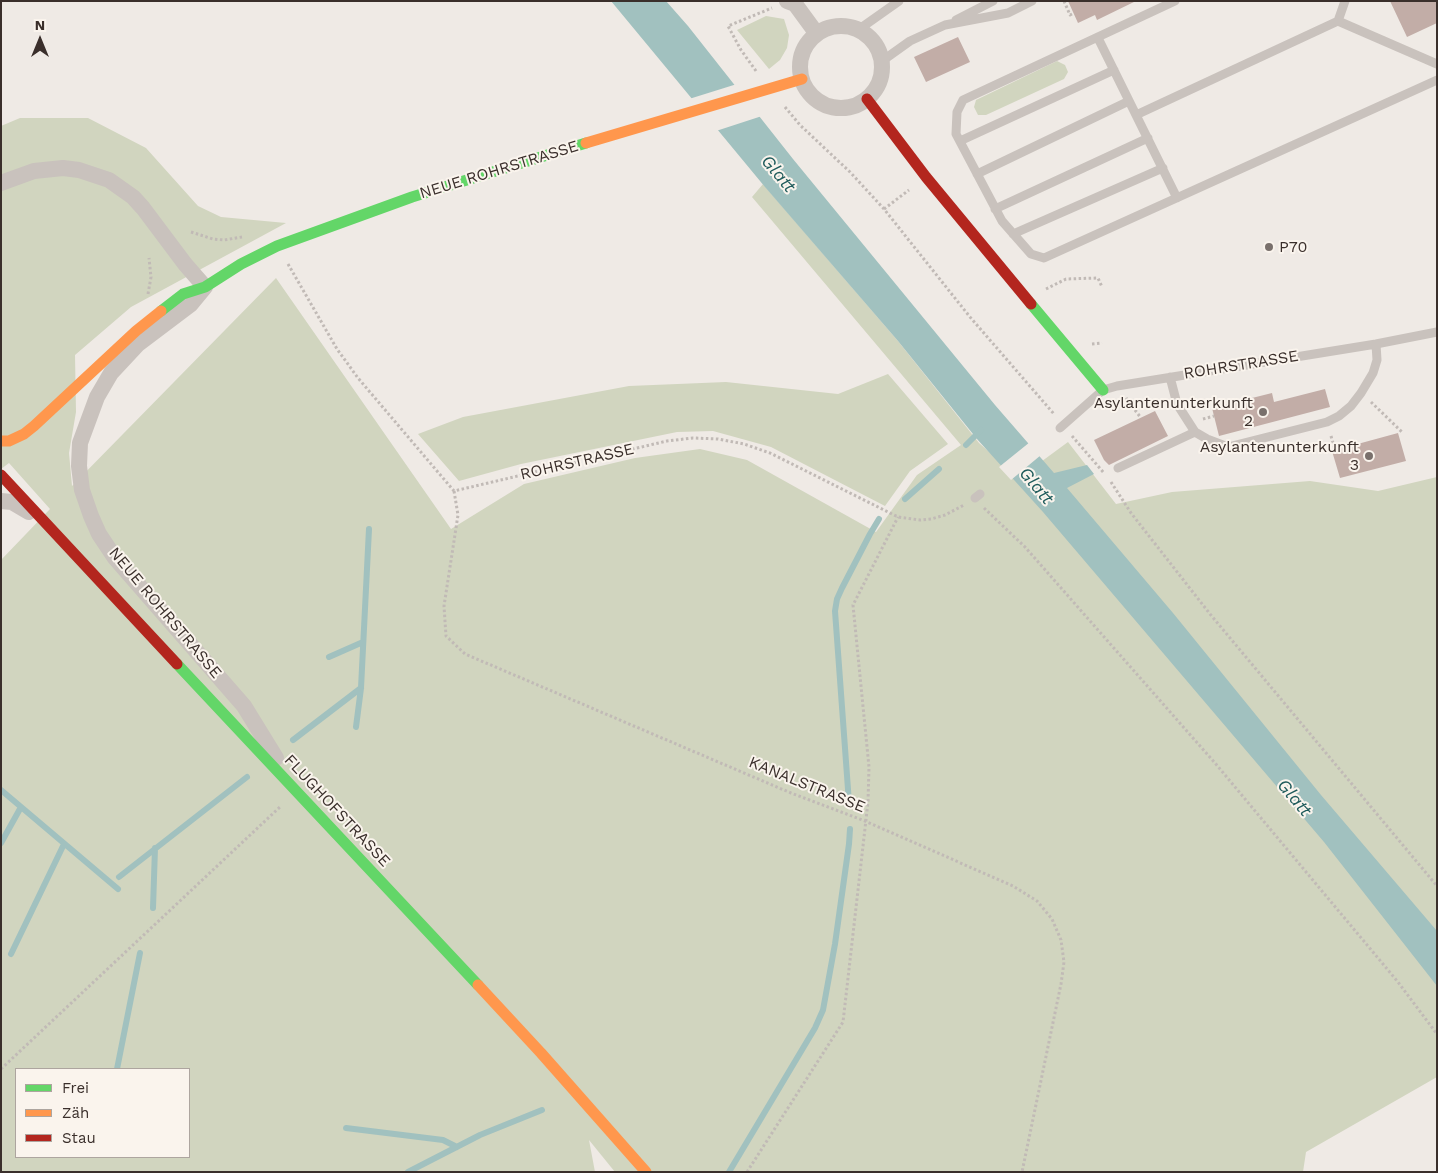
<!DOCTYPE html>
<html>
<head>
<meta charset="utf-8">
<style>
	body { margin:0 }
	#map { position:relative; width:1438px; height:1173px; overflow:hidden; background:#efeae5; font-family:"Work Sans",sans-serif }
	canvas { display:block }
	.frame { position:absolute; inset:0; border:2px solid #3a2f2b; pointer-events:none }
	.legend { position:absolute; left:15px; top:1068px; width:175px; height:90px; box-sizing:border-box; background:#faf4ed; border:1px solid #ada59f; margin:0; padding:6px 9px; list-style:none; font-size:15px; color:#3a2f2b }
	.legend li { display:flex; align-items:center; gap:10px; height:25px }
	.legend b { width:25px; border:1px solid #ada59f }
	.north { position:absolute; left:15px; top:15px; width:50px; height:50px; -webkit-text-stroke:4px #faf4ed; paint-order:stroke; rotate:0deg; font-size:14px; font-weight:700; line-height:20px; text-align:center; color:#3a2f2b }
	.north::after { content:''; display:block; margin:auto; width:18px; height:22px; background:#3a2f2b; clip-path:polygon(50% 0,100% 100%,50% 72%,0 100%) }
</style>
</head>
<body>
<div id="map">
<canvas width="1438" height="1173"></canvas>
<div class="frame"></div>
<ul class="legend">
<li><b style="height:6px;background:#63d668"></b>Frei</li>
<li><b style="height:6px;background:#ff974d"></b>Zäh</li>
<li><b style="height:6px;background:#b3261e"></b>Stau</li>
</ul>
<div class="north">N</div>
</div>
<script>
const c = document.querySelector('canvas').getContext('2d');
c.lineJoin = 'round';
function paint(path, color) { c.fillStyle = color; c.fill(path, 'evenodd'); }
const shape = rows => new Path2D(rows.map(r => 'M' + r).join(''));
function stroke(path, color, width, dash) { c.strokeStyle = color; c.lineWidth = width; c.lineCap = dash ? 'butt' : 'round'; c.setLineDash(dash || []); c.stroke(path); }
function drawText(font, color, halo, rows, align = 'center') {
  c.font = font + ' "Work Sans",sans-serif'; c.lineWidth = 4; c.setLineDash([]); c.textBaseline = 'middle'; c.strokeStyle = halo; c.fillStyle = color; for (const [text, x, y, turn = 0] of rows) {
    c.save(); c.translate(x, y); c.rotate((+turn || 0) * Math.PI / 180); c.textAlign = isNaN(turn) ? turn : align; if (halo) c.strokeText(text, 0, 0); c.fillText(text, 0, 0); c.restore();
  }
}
const green = shape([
	[766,16,784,19,789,35,787,48,780,60,769,69,737,30],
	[1057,61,1065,65,1068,72,1064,79,986,115,978,115,974,107,976,100],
	[20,118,88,118,146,148,198,206,221,217,286,223,131,307,75,355,76,412,69,453,72,486,276,278,451,529,524,484,635,458,700,449,747,460,876,532,917,475,961,445,752,197,763,184,898,341,979,443,1019,478,1068,442,1116,504,1172,492,1310,481,1378,491,1437,477,1437,1077,1306,1152,1303,1172,615,1172,589,1140,595,1172,1,1172,1,560,50,509,9,463,1,469,1,126],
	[16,1069,189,1069,189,1157,16,1157],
	[888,374,948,444,910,471,885,506,771,447,713,431,677,432,521,464,459,481,418,434,463,417,629,386,726,382,838,394]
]);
const water = shape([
	[611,1,666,1,688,26,793,159,995,405,1054,473,1087,465,1094,474,1067,488,1173,613,1321,795,1437,931,1437,986,1324,842,1043,512,977,439,898,341,765,187]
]);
const pier = shape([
	[737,84,762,116,716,131,689,99],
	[1030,442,1041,455,1011,480,999,467]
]);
const stream = shape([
	[966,445,981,430],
	[905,499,939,469],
	[329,657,363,642],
	[356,727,361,688,369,529],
	[293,740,361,688],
	[1,790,118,889],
	[849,803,835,611,837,599,842,588,870,534,879,519],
	[1,843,21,807],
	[119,877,247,777],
	[153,908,155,848],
	[11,954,64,844],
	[117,1069,140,953],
	[346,1128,443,1140,457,1147],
	[408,1172,480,1135,542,1110],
	[729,1172,815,1028,823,1010,835,944,849,844,850,829]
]);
const building = shape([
	[1068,1,1136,1,1097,20,1095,15,1078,23],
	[1390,1,1437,1,1437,23,1407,37],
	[958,37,970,62,926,82,914,57],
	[1325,389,1330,407,1219,436,1212,408,1272,393,1274,402],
	[1155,411,1168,436,1109,465,1104,460,1094,440],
	[1398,433,1406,461,1340,478,1332,451]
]);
const path = shape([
	[1064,1,1070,15,1074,13],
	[756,71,741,50,728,26,772,8],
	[785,107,800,125,850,172,884,209,970,317,1054,414],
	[884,209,909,190],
	[191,232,213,239,224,240,242,237],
	[288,264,337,349,358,378,454,491,667,441,693,438,718,439,744,444,770,453,898,517,920,520,931,519,945,515,964,505],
	[1046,289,1066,279,1098,278,1102,287],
	[148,294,151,277,149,258],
	[1092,344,1102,343],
	[1126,398,1141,418],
	[1371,402,1402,432],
	[1203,419,1214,416],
	[1072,436,1104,473],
	[1331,436,1335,450],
	[1111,482,1131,513,1210,614,1437,886],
	[454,491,458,515,444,606,446,636,465,654,791,793,865,821,1013,886,1037,901,1052,919,1061,940,1064,962,1061,984,1022,1172],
	[984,508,1025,547,1215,763,1398,982,1437,1034],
	[1,1069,281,806],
	[747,1172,843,1022,868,802,869,767,853,605,898,517]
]);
const lane = shape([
	[1175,1,963,100,957,112,956,134,1002,221,1031,254,1044,258,1437,80],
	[956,20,993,1],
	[1338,21,1345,1],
	[858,30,899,1],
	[1098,38,1177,198],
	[882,61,910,41,945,25,1008,13,1032,1],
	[1136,115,1338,21,1437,64],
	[960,141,1114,70],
	[977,174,1129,101],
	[995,209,1148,138],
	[1013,234,1163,168],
	[1170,377,1177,404,1195,432,1207,439,1228,447,1327,422,1339,416,1351,406,1361,393,1373,373,1377,360,1376,344],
	[1060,428,1103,390,1117,386,1376,344,1437,332],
	[1118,468,1195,432],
	[975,498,980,494]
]);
const street = shape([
	[787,1,795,4,817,34],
	'800 67a41 41 0 1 1 82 0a41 41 0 1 1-82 0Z',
	[1,183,34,171,63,168,79,170,109,180,133,197,143,208,185,264,205,287,191,304,138,344,111,373,97,397,80,443,79,466,82,490,91,516,99,534,115,558,244,706,276,758],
	[1,501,12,502,29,512]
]);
const fast = shape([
	[1031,304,1103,390],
	[161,311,183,294,205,287,241,264,277,246,412,197,586,143],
	[177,664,478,985]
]);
const slow = shape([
	[586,143,802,79],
	[1,441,9,441,24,434,34,426,136,331,161,311],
	[478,985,541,1053,646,1172]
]);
const jam = shape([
	[867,99,926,177,1031,304],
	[1,475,177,664]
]);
const markers = [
	[1269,247,5,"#79706c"],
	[1263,412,5,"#79706c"],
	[1369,456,5,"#79706c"]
];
const streetNames = [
	["NEUE ROHRSTRASSE",499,170,-17],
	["ROHRSTRASSE",1241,365,-9],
	["ROHRSTRASSE",577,462,-13],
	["NEUE ROHRSTRASSE",165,613,50],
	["KANALSTRASSE",807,785,22],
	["FLUGHOFSTRASSE",337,811,47]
];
const poiNames = [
	["P70",1279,247,"left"],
	["Asylantenunterkunft",1253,403],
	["2",1253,421],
	["Asylantenunterkunft",1359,447],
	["3",1359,465]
];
const waterNames = [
	["Glatt",778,174,50],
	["Glatt",1036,486,50],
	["Glatt",1294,798,50]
];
paint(green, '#d1d5bf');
paint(water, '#a1c1bf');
paint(pier, '#efeae5');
stroke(stream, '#a1c1bf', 6);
paint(building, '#c2ada7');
stroke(path, '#c1bab6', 3, [2.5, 2.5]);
stroke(lane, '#c9c2bd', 9);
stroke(street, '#c9c2bd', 16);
stroke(fast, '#63d668', 11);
stroke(slow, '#ff974d', 11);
stroke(jam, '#b3261e', 11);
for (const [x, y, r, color] of markers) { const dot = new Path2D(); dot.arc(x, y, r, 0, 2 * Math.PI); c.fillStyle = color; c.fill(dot); stroke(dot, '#faf4ed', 2); }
drawText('16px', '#3a2f2b', '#faf4ed', streetNames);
drawText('16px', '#3a2f2b', '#faf4ed', poiNames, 'right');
drawText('italic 18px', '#205c5c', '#faf4ed', waterNames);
</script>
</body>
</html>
